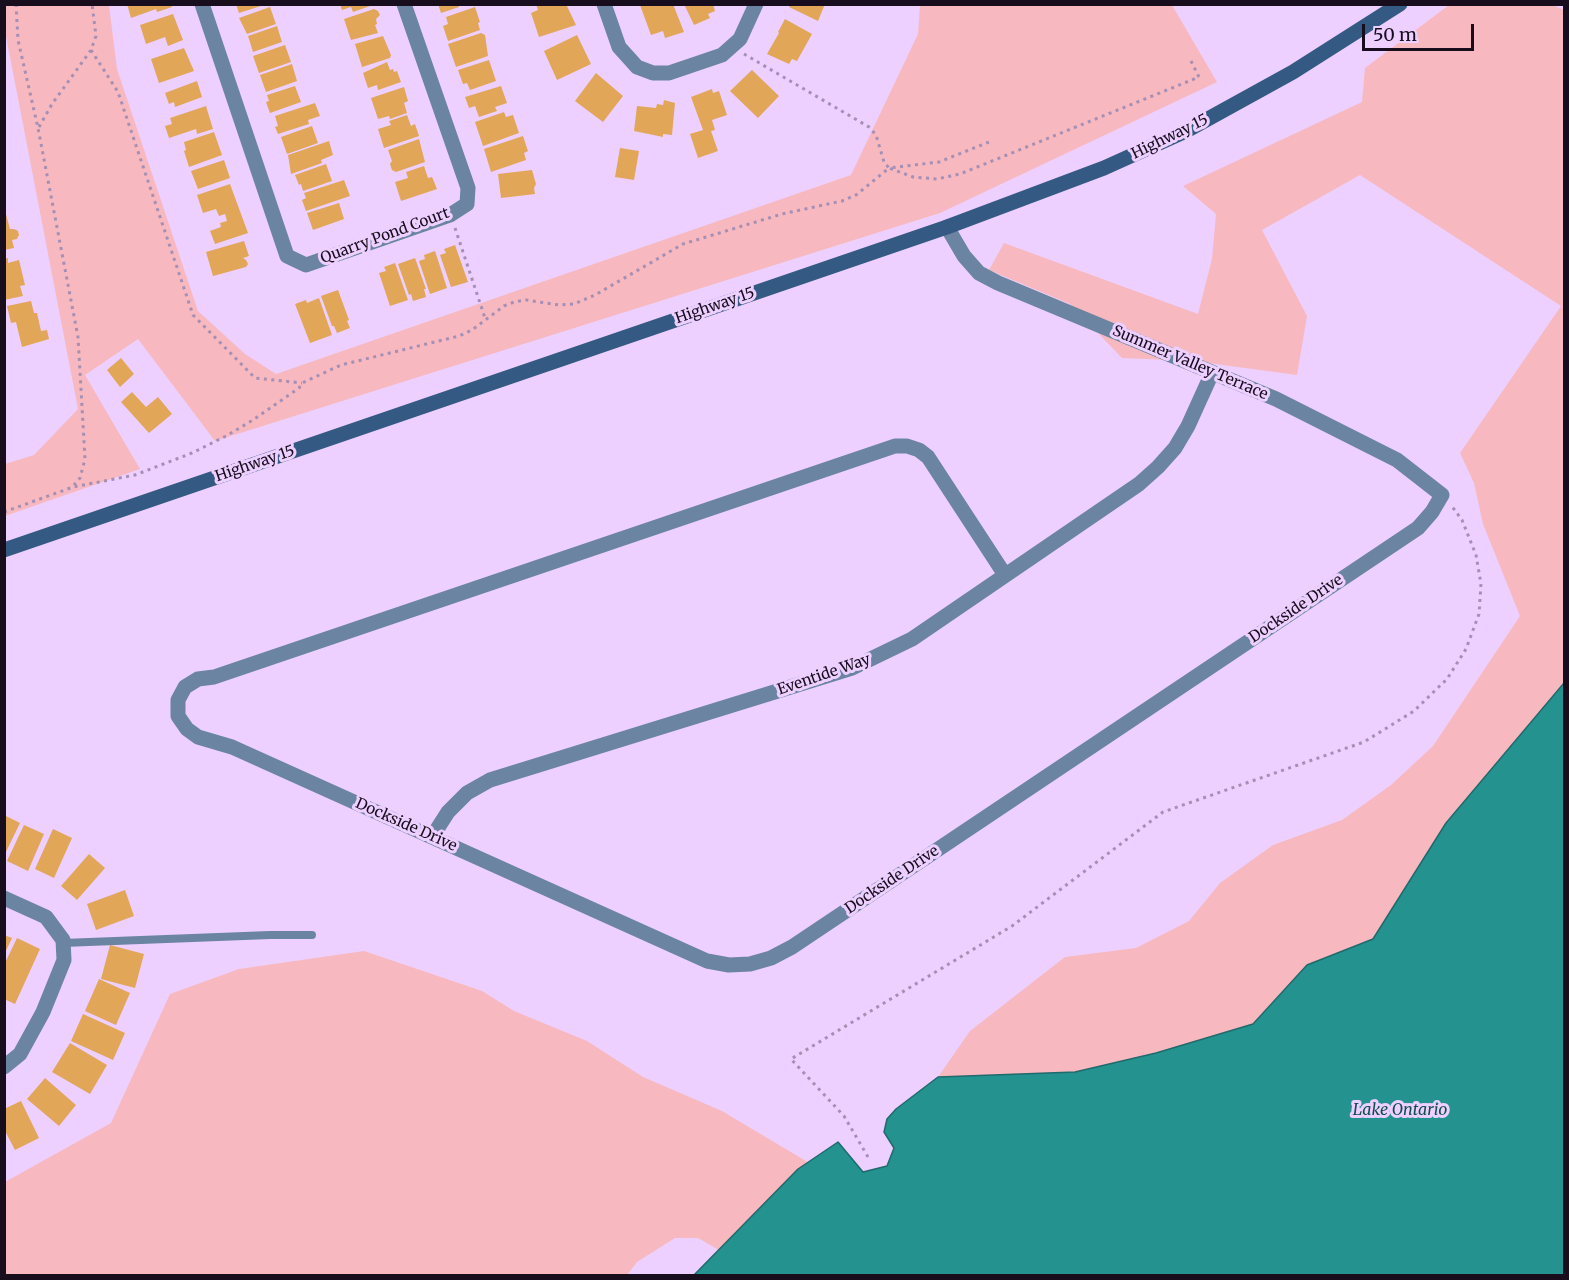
<!DOCTYPE html>
<html>
<head>
<meta charset="utf-8">
<style>
	body { margin:0 }
	#map { position:relative; width:1569px; height:1280px; overflow:hidden; background:#edd0ff; font-family:Merriweather,serif }
	canvas { display:block }
	.frame { position:absolute; inset:0; border:6px solid #170d1d; pointer-events:none }
	.scale { position:absolute; left:1362px; top:24px; width:112px; height:27px; box-sizing:border-box; border:3px solid #170d1d; border-top:0; padding-left:8px; font-size:18px; line-height:21px; white-space:nowrap; color:#170d1d; -webkit-text-stroke:4px #edd0ff; paint-order:stroke }
</style>
</head>
<body>
<div id="map">
<canvas width="1569" height="1280"></canvas>
<div class="frame"></div>
<div class="scale">50 m</div>
</div>
<script>
const c = document.querySelector('canvas').getContext('2d');
c.lineJoin = 'round';
function paint(path, color) { c.fillStyle = color; c.fill(path, 'evenodd'); }
const shape = rows => new Path2D(rows.map(r => 'M' + r).join(''));
function stroke(path, color, width, dash) { c.strokeStyle = color; c.lineWidth = width; c.lineCap = dash ? 'butt' : 'round'; c.setLineDash(dash || []); c.stroke(path); }
function drawText(font, color, halo, rows, align = 'center') {
  c.font = font + ' Merriweather,serif'; c.lineWidth = 6; c.setLineDash([]); c.textBaseline = 'middle'; c.strokeStyle = halo; c.fillStyle = color; for (const [text, x, y, turn = 0] of rows) {
    c.save(); c.translate(x, y); c.rotate((+turn || 0) * Math.PI / 180); c.textAlign = isNaN(turn) ? turn : align; if (halo) c.strokeText(text, 0, 0); c.fillText(text, 0, 0); c.restore();
  }
}
const green = shape([
	[5,4,109,5,117,69,198,311,245,354,276,374,851,175,918,34,920,5,1172,5,1217,82,940,213,215,441,138,339,85,375,140,469,5,516,5,464,34,455,78,409,5,31],
	[1449,5,1553,5,1564,10,1564,683,1446,823,1373,939,1307,965,1253,1024,1156,1053,1075,1072,938,1077,970,1031,1065,957,1136,948,1189,921,1220,883,1273,845,1342,820,1391,785,1433,746,1520,616,1483,524,1474,483,1460,453,1561,306,1360,175,1262,230,1307,316,1297,375,1193,361,1122,358,1070,304,989,270,1004,243,1198,314,1212,259,1216,214,1183,186,1362,102,1365,68],
	[364,951,482,991,514,1011,587,1041,643,1077,722,1111,816,1167,724,1253,698,1238,675,1238,637,1262,627,1275,5,1276,5,1182,111,1123,170,994,239,969]
]);
const water = shape([
	[1564,683,1564,1275,694,1275,798,1169,838,1142,863,1172,887,1166,894,1148,884,1132,887,1119,896,1109,938,1077,1075,1072,1156,1053,1253,1024,1307,965,1373,939,1446,823,1564,683]
]);
const building = shape([
	[127,4,171,4,172,7,157,12,156,9,131,18],
	[236,4,264,4,264,5,239,13],
	[340,4,373,4,373,5,353,12,351,7,342,10],
	[438,4,458,4,459,7,441,13],
	[536,4,566,4,576,25,539,37,531,13,538,10],
	[673,4,684,32,665,38,663,31,651,35,640,5],
	[684,4,713,4,715,11,708,14,710,18,694,25],
	[790,4,825,4,818,21,789,7],
	[270,7,276,24,247,34,239,18],
	[475,7,480,22,478,23,480,30,448,41,443,26,448,24,446,17],
	[374,9,378,11,380,15,376,19,377,24,375,25,378,33,351,40,344,19],
	[173,14,183,40,168,46,165,37,146,44,140,25],
	[785,19,812,34,797,61,792,59,789,64,767,54,779,33,778,32],
	[277,26,282,42,253,52,248,36],
	[481,33,485,35,488,56,456,67,448,44],
	[577,35,591,64,557,80,544,51],
	[383,36,391,55,390,58,362,67,355,44],
	[285,45,291,62,259,73,253,56],
	[184,48,194,71,159,83,151,59],
	[489,60,496,81,470,90,467,83,463,84,458,70],
	[387,62,390,70,393,69,394,72,397,71,401,82,378,90,377,85,368,88,363,73],
	[292,64,297,81,266,92,260,75],
	[752,70,779,96,758,118,730,91],
	[596,73,623,96,603,122,575,101],
	[197,81,202,97,175,107,174,102,169,104,165,93],
	[295,86,301,102,270,113,266,102,269,101,267,95],
	[501,86,507,103,495,107,497,111,479,117,475,106,469,108,465,97],
	[404,87,408,101,404,103,407,113,390,119,389,116,378,119,371,98],
	[712,89,713,93,719,91,727,115,712,120,715,130,711,131,718,151,698,158,690,134,703,130,691,97],
	[664,100,675,103,672,135,663,134,663,137,634,131,637,106,656,108,657,104,663,105],
	[315,103,320,116,308,120,309,124,278,134,275,127,278,126,275,116],
	[206,106,213,129,197,134,196,129,169,138,165,126,172,124,170,118],
	[504,112,506,117,513,115,519,133,483,146,475,122],
	[407,115,411,126,415,124,419,136,384,148,378,129,391,125,389,121],
	[312,126,318,143,287,154,281,137],
	[214,132,222,155,189,167,184,151,186,150,184,142],
	[523,136,528,151,524,153,526,160,491,172,484,149],
	[419,139,425,162,396,172,392,170,390,164,392,161,388,150],
	[329,141,333,155,321,160,322,163,291,174,288,155],
	[620,148,639,151,634,180,615,177],
	[224,160,230,178,198,189,191,171],
	[326,164,332,181,303,191,301,184,299,185,295,175],
	[424,166,428,178,432,177,437,189,401,201,395,182,408,178,406,172],
	[532,170,536,184,534,188,535,194,501,198,498,174],
	[344,180,350,196,306,211,302,200,306,198,304,193],
	[230,184,248,233,215,244,210,231,221,227,220,223,227,221,225,214,219,216,216,209,203,213,197,195],
	[339,203,344,219,313,230,307,213],
	[4,207,10,229,14,229,18,231,19,235,17,239,12,240,14,248,4,250],
	[244,241,249,256,243,258,246,260,248,264,246,267,213,276,206,252],
	[455,245,468,282,451,287,440,255,446,253,444,249],
	[435,251,447,288,430,294,419,261,425,259,424,255],
	[8,258,8,263,19,260,25,285,20,286,23,296,4,300,4,259],
	[415,258,426,289,424,289,426,297,413,301,411,294,409,295,398,264],
	[395,263,408,300,390,306,379,273,386,271,384,267],
	[338,290,349,320,347,321,350,328,337,333,334,326,332,326,321,296],
	[319,298,332,335,310,343,295,304,306,300,307,303],
	[31,301,34,313,37,313,41,331,47,330,49,339,22,347,16,322,11,323,7,306],
	[121,358,134,374,120,387,107,370],
	[132,392,146,407,158,397,172,414,149,433,121,402],
	[6,816,20,823,4,856,4,819],
	[24,825,44,834,28,871,7,861],
	[53,829,72,838,54,878,35,869],
	[89,854,105,868,77,900,61,886],
	[125,890,134,916,96,930,87,904],
	[4,935,12,938,4,955],
	[17,938,40,949,15,1004,4,999,4,965],
	[110,945,144,954,135,988,101,979],
	[99,979,130,993,116,1025,85,1011],
	[83,1014,125,1033,113,1060,71,1041],
	[70,1043,107,1065,90,1094,52,1072],
	[45,1078,76,1105,59,1126,27,1099],
	[21,1101,39,1138,15,1150,4,1129,4,1109]
]);
const path = shape([
	[16,4,18,40,38,128,78,337,85,459,80,478,74,485],
	[91,50,118,92,193,315,255,378,302,383],
	[744,54,869,127,876,135,884,162,889,168,939,162,989,142],
	[39,127,52,104,91,50,96,36,92,4],
	[455,228,485,318],
	[4,512,73,487,135,475,192,453,226,436,253,420,299,388,302,383,341,365,459,336,472,330,504,306,514,302,526,300,559,305,574,304,595,295,683,244,782,214,842,201,856,195,889,168,913,177,937,179,960,174,1199,77,1191,61],
	[868,1157,844,1116,791,1059,1012,926,1163,812,1364,742,1414,711,1447,679,1466,649,1479,614,1481,584,1476,555,1462,520,1451,505]
]);
const lane = shape([
	[63,943,270,935,312,935]
]);
const street = shape([
	[202,4,287,256,306,265,450,215,467,204,468,188,404,4],
	[604,4,619,47,637,67,653,73,669,73,722,55,740,39,756,4],
	[947,227,964,256,979,273,998,283,1276,399,1397,460,1442,495,1432,512,1418,528,792,947,771,958,750,964,729,965,707,961,232,747,198,737,187,729,178,716,178,700,185,687,198,679,214,677,895,446,907,446,919,450,928,457,1005,575],
	[432,837,448,812,467,793,490,780,852,668,912,639,1139,484,1158,467,1175,448,1188,426,1212,373],
	[4,898,46,917,63,940,64,960,43,1012,20,1054,4,1067]
]);
const secondary = shape([
	[4,550,947,227,1104,168,1186,131,1293,72,1400,4]
]);
const streetNames = [
	["Highway 15",1170,137,-26],
	["Quarry Pond Court",385,236,-20],
	["Highway 15",715,306,-19],
	["Summer Valley Terrace",1190,363,23],
	["Highway 15",255,464,-19],
	["Dockside Drive",1296,609,-34],
	["Eventide Way",824,675,-19],
	["Dockside Drive",406,825,24],
	["Dockside Drive",892,880,-34]
];
const waterNames = [
	["Lake Ontario",1400,1110]
];
paint(green, '#f7b9bf');
paint(water, '#24928f');
stroke(water, '#206a6d', 1.5);
paint(building, '#e1a658');
stroke(path, '#a68fb4', 3, [3, 4.5]);
stroke(lane, '#6b84a1', 8);
stroke(street, '#6b84a1', 15);
stroke(secondary, '#345982', 15);
drawText('15px', '#170d1d', '#edd0ff', streetNames);
drawText('italic 16px', '#104d4b', '#edd0ff', waterNames);
</script>
</body>
</html>
